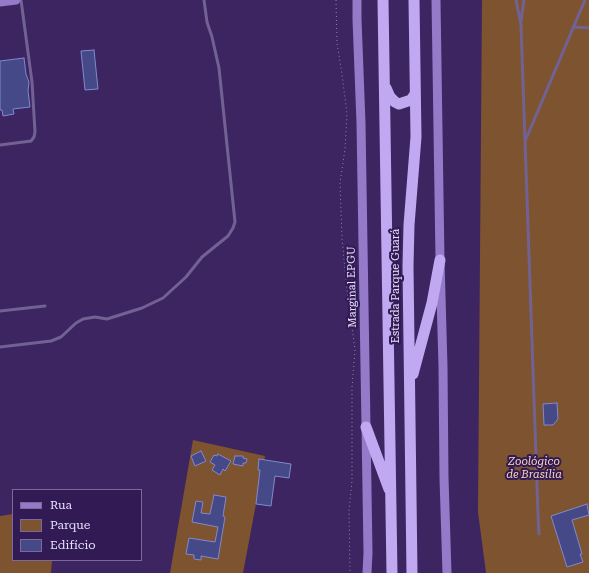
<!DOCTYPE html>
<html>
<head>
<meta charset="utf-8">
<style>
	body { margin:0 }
	#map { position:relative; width:589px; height:573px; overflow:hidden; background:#3d2561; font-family:"Roboto Serif",serif }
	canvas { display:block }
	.legend { position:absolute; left:12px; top:489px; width:130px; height:72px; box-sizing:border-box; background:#321a55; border:1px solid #7b6999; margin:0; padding:5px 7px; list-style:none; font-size:12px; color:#e8e0fe }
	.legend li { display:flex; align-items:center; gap:8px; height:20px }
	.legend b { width:20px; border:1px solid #7b6999 }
</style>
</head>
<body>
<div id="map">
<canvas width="589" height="573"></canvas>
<ul class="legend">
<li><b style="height:5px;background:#947ac8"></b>Rua</li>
<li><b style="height:11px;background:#7d5330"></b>Parque</li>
<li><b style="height:11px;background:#454988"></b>Edifício</li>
</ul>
</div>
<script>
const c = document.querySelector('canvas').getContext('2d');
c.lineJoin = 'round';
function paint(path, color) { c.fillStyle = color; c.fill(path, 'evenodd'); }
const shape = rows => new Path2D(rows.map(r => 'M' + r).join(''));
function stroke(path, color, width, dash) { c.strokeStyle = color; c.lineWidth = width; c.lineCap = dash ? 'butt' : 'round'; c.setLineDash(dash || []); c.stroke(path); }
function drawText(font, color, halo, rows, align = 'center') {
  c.font = font + ' "Roboto Serif",serif'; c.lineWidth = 4; c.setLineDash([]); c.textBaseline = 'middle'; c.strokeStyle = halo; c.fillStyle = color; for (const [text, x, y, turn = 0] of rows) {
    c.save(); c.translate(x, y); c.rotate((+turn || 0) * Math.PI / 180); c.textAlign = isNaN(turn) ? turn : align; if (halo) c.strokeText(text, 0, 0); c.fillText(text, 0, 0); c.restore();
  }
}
const green = shape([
	[482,0,589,0,589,573,486,573,478,512],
	[193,440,265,456,243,573,170,573],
	[13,514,13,560,52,560,51,573,0,573,0,516]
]);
const building = shape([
	[94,50,98,89,85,90,81,51,94,50],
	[24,58,26,74,29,82,28,91,30,107,13,109,14,114,3,116,2,110,0,110,0,61,24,58],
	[557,403,558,419,553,425,544,425,543,404,557,403],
	[201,451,206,461,195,466,191,456,201,451],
	[218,454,231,461,225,471,223,469,220,475,212,470,215,465,210,462,214,455,217,456,218,454],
	[235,456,243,456,243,458,247,459,246,463,243,463,243,466,233,464,235,456],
	[259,459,291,464,289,478,275,476,271,506,256,504,260,470,258,470,259,459],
	[214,495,226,497,223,516,225,517,218,559,201,556,201,560,194,559,194,555,186,554,189,538,215,542,218,527,192,522,196,501,203,502,201,513,210,514,214,495],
	[587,504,589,515,572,520,582,554,580,554,583,562,567,567,551,516,587,504]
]);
const path = shape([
	[336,0,337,43,342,74,347,114,345,149,340,183,342,238,346,281,355,350,352,387,352,481,349,511,350,573]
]);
const lane = shape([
	[516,0,521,25,538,514,539,534],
	[521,21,524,0],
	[573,27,589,28],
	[526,139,585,0],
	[0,145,31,141,34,137,35,132,32,82,21,0],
	[0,311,45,306],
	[0,347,51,341,61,337,76,323,83,319,95,317,107,319,142,308,163,298,186,277,202,257,228,236,233,228,235,222,219,68,212,37,207,22,204,0]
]);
const secondary = shape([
	[357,0,357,19,361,123,366,427,368,553,367,573],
	[436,0,440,260,443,367,444,478,447,573],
	[0,2,16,0]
]);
const highway = shape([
	[383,0,392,573],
	[386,88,390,97,395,102,399,104,411,100,415,94],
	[413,374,432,303,440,260],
	[366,427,389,489],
	[412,573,408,266,409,225,416,137,414,0]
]);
const streetNames = [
	["Estrada Parque Guará",396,286,-90],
	["Marginal EPGU",352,287,-91]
];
const parkNames = [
	["Zoológico",534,462],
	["de Brasília",534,475]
];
paint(green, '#7d5330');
paint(building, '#454988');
stroke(building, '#8289cd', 1);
stroke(path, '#9585b1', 1, [1, 3]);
stroke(lane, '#726293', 3);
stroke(secondary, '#947ac8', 9);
stroke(highway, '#c0a9f1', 11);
drawText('11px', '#e8e0fe', '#321a55', streetNames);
drawText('italic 11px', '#fdd7bb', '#321a55', parkNames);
</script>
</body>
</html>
